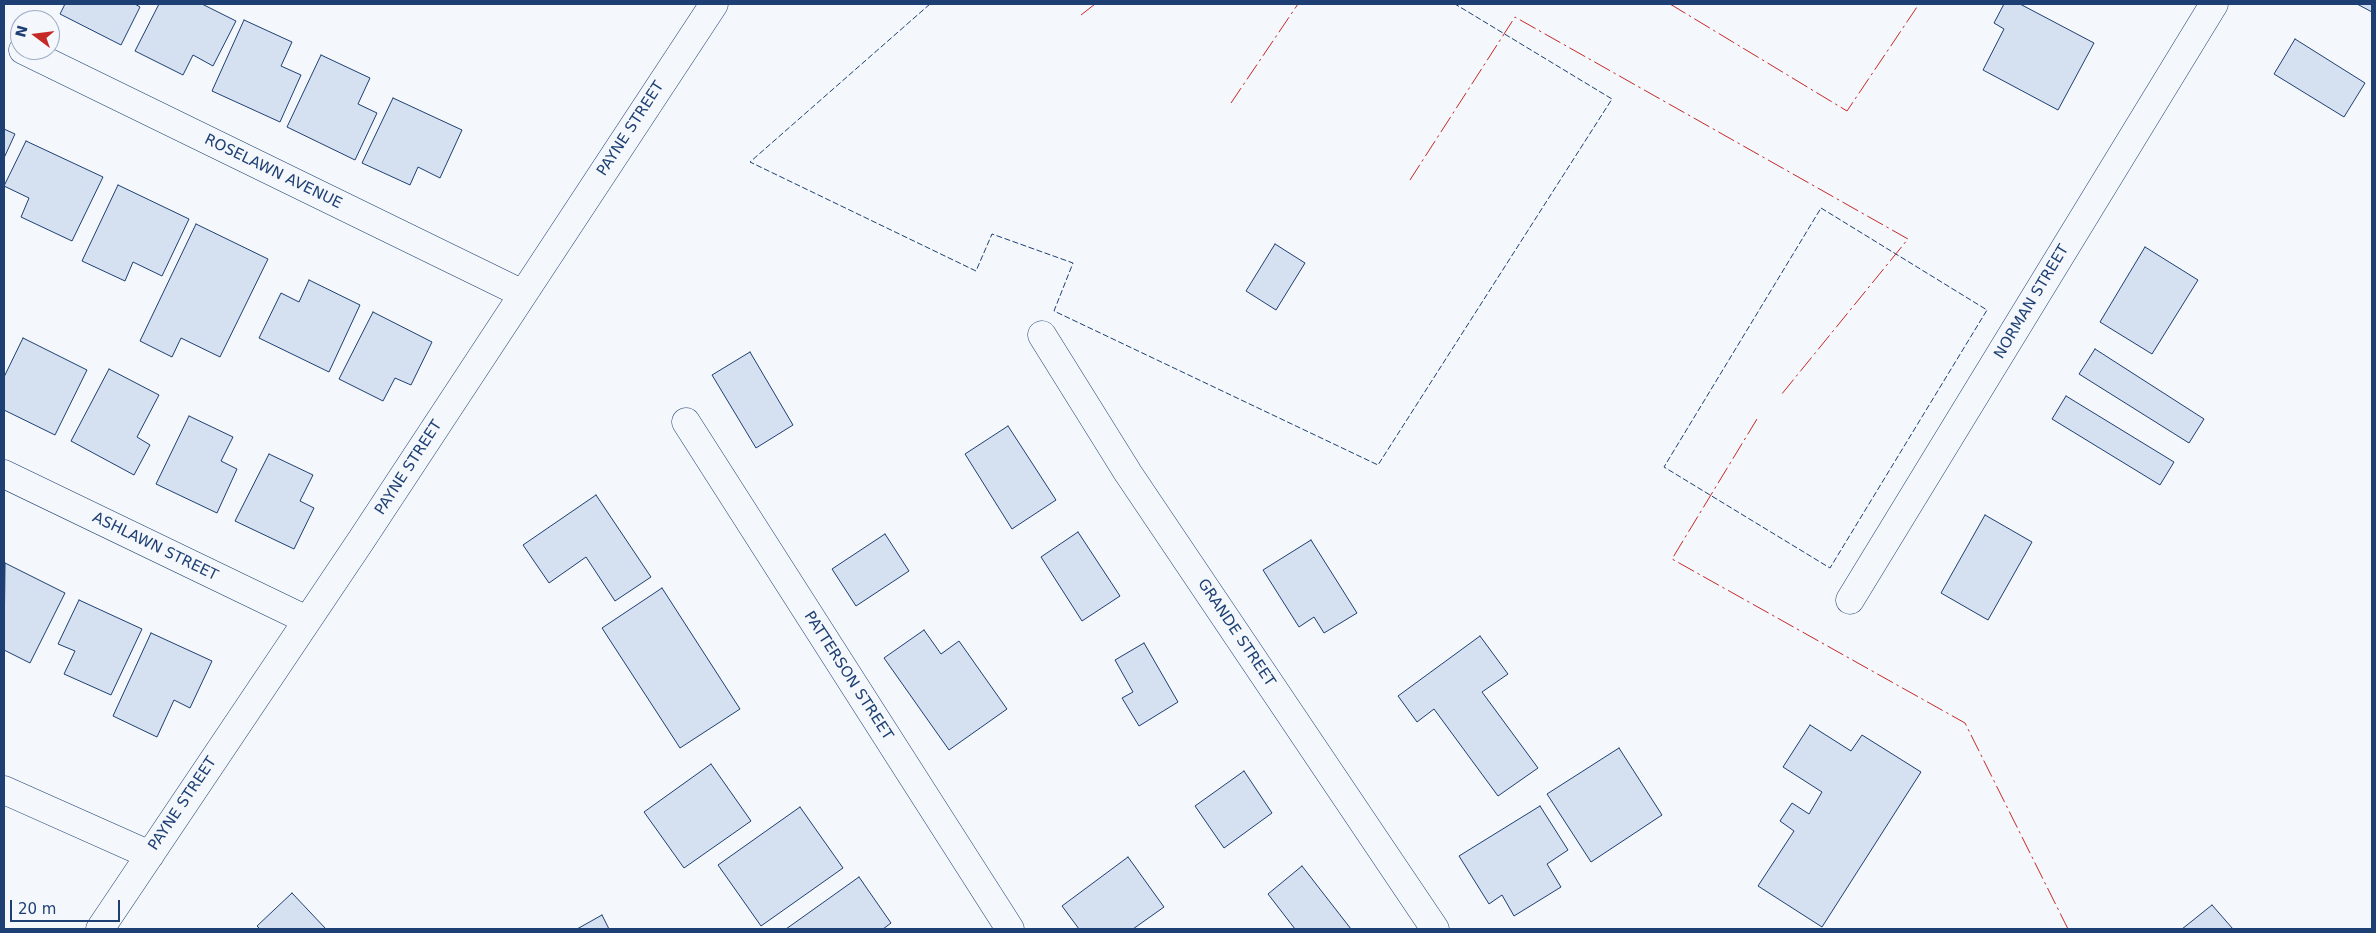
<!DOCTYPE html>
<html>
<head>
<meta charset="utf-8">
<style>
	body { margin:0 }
	#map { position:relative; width:2376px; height:933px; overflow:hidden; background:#f4f7fb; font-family:"DejaVu Sans",sans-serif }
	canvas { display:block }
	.frame { position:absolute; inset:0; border:5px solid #1d3f73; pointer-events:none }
	.north { position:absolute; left:10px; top:10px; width:50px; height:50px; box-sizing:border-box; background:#f4f7fb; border:1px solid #9eadc5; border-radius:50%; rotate:285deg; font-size:14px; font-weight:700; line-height:20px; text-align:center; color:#1d3f73 }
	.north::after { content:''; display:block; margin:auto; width:18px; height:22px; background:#c62828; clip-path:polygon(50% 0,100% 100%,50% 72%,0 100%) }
	.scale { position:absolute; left:10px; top:900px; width:110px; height:22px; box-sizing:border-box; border:2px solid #1d3f73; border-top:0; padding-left:6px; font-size:15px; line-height:18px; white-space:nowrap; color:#1d3f73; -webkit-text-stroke:4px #f4f7fb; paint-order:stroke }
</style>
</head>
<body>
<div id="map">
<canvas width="2376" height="933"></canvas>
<div class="frame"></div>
<div class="north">N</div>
<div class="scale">20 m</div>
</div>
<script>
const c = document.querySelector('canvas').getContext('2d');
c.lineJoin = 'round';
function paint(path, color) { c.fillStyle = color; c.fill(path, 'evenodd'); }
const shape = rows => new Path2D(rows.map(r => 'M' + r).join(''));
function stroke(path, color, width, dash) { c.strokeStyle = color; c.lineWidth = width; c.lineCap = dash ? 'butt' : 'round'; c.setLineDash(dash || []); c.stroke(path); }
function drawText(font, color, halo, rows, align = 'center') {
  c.font = font + ' "DejaVu Sans",sans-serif'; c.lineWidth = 4; c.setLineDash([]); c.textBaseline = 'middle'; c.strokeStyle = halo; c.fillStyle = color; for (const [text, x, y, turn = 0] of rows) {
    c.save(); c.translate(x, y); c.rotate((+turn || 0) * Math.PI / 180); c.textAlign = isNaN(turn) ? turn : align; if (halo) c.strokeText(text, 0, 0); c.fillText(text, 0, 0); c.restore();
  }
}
const building = shape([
	[65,4,135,4,140,7,121,45,60,14,65,4],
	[159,4,202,4,236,21,213,66,193,55,183,75,135,51,159,4],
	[2004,4,2020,4,2094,43,2058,110,1983,70,2004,29,1994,23,2004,4],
	[2357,4,2372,4,2372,12,2357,4],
	[244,20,292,42,281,66,301,75,280,122,212,91,244,20],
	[2295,39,2365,83,2344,117,2274,74,2295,39],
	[321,55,370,78,358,104,377,113,355,160,287,127,321,55],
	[393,98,462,130,440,178,418,167,410,185,362,163,393,98],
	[4,129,15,134,4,158,4,129],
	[26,141,103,177,72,241,21,217,29,198,4,186,26,141],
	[118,185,189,219,162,276,133,262,125,281,82,261,118,185],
	[196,224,268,259,220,357,181,338,172,357,140,341,196,224],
	[1275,244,1305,263,1276,310,1246,291,1275,244],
	[2145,247,2198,280,2152,354,2100,322,2145,247],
	[309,280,360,305,329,372,259,338,281,293,299,302,309,280],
	[373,312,432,342,411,385,395,378,383,401,339,379,373,312],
	[23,338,87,370,55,435,4,410,4,377,23,338],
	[2095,349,2204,419,2189,443,2079,374,2095,349],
	[750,352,793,425,756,448,712,375,750,352],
	[109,369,159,395,137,437,150,445,134,475,71,441,109,369],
	[2066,396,2174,462,2160,485,2052,419,2066,396],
	[189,416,233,437,221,461,237,469,217,513,156,484,189,416],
	[1008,426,1056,500,1012,529,965,454,1008,426],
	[269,454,313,475,300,501,314,508,294,549,235,521,269,454],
	[596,495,651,577,615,601,586,557,549,583,523,545,596,495],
	[1985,515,2032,542,1988,620,1941,593,1985,515],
	[1078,532,1120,596,1082,621,1041,557,1078,532],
	[885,534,909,571,856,606,832,569,885,534],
	[1311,540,1357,613,1324,633,1314,617,1299,627,1263,570,1311,540],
	[5,563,65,593,30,663,4,650,5,563],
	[662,588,740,709,680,748,602,628,662,588],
	[79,600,142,629,111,695,64,674,75,651,58,644,79,600],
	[924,630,941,654,959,641,1007,709,949,750,884,658,924,630],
	[151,633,212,661,190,708,174,700,157,737,113,716,151,633],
	[1480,636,1508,674,1482,692,1538,768,1498,796,1434,709,1417,722,1398,696,1480,636],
	[1144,643,1178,702,1139,726,1122,698,1133,692,1115,660,1144,643],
	[1810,725,1851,751,1862,735,1921,772,1822,927,1758,886,1794,831,1780,821,1792,803,1809,814,1822,792,1783,767,1810,725],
	[1619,748,1662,815,1591,862,1547,794,1619,748],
	[711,764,751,821,684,868,644,812,711,764],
	[1244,771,1272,813,1224,848,1195,806,1244,771],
	[1540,806,1568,850,1547,864,1561,887,1514,916,1502,895,1489,904,1459,856,1540,806],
	[800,807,843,868,761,926,718,865,800,807],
	[1128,857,1164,907,1133,929,1079,929,1062,906,1128,857],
	[1302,866,1351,929,1295,929,1268,894,1302,866],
	[859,877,891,923,883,929,786,929,859,877],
	[292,893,326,929,260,929,257,926,292,893],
	[2212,905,2233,929,2182,929,2212,905],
	[602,915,609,929,577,929,602,915]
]);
const street = shape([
	[23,50,523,294],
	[1042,335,1128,473,1435,929],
	[686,422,1010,929],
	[4,474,307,620],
	[1850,600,2214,4],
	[4,790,150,855],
	[100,929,362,539,714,4]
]);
const fence = shape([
	[930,4,750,162,976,271,992,234,1073,263,1054,311,1378,465,1612,99,1455,4],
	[1821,208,1987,310,1830,568,1664,467,1821,208]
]);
const power = shape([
	[1670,4,1847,111,1919,4],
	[1081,15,1095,4],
	[1231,103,1298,4],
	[1410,180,1515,17,1908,239,1781,395],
	[1757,419,1672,559,1965,723,2068,929]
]);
const streetNames = [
	["PAYNE STREET",631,129,-57],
	["ROSELAWN AVENUE",273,172,26],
	["NORMAN STREET",2032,302,-59],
	["PAYNE STREET",409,468,-57],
	["ASHLAWN STREET",155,547,26],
	["GRANDE STREET",1236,633,56],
	["PATTERSON STREET",848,676,57],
	["PAYNE STREET",183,804,-56]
];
paint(building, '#d5e0f0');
stroke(building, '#1d3f73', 1);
stroke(street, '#1d3f73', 29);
stroke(street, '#f4f7fb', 28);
stroke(fence, '#1d3f73', 1, [6, 2.5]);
stroke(power, '#c62828', 1, [18, 4, 2.5, 4]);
drawText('15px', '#1d3f73', '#f4f7fb', streetNames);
</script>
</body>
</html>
